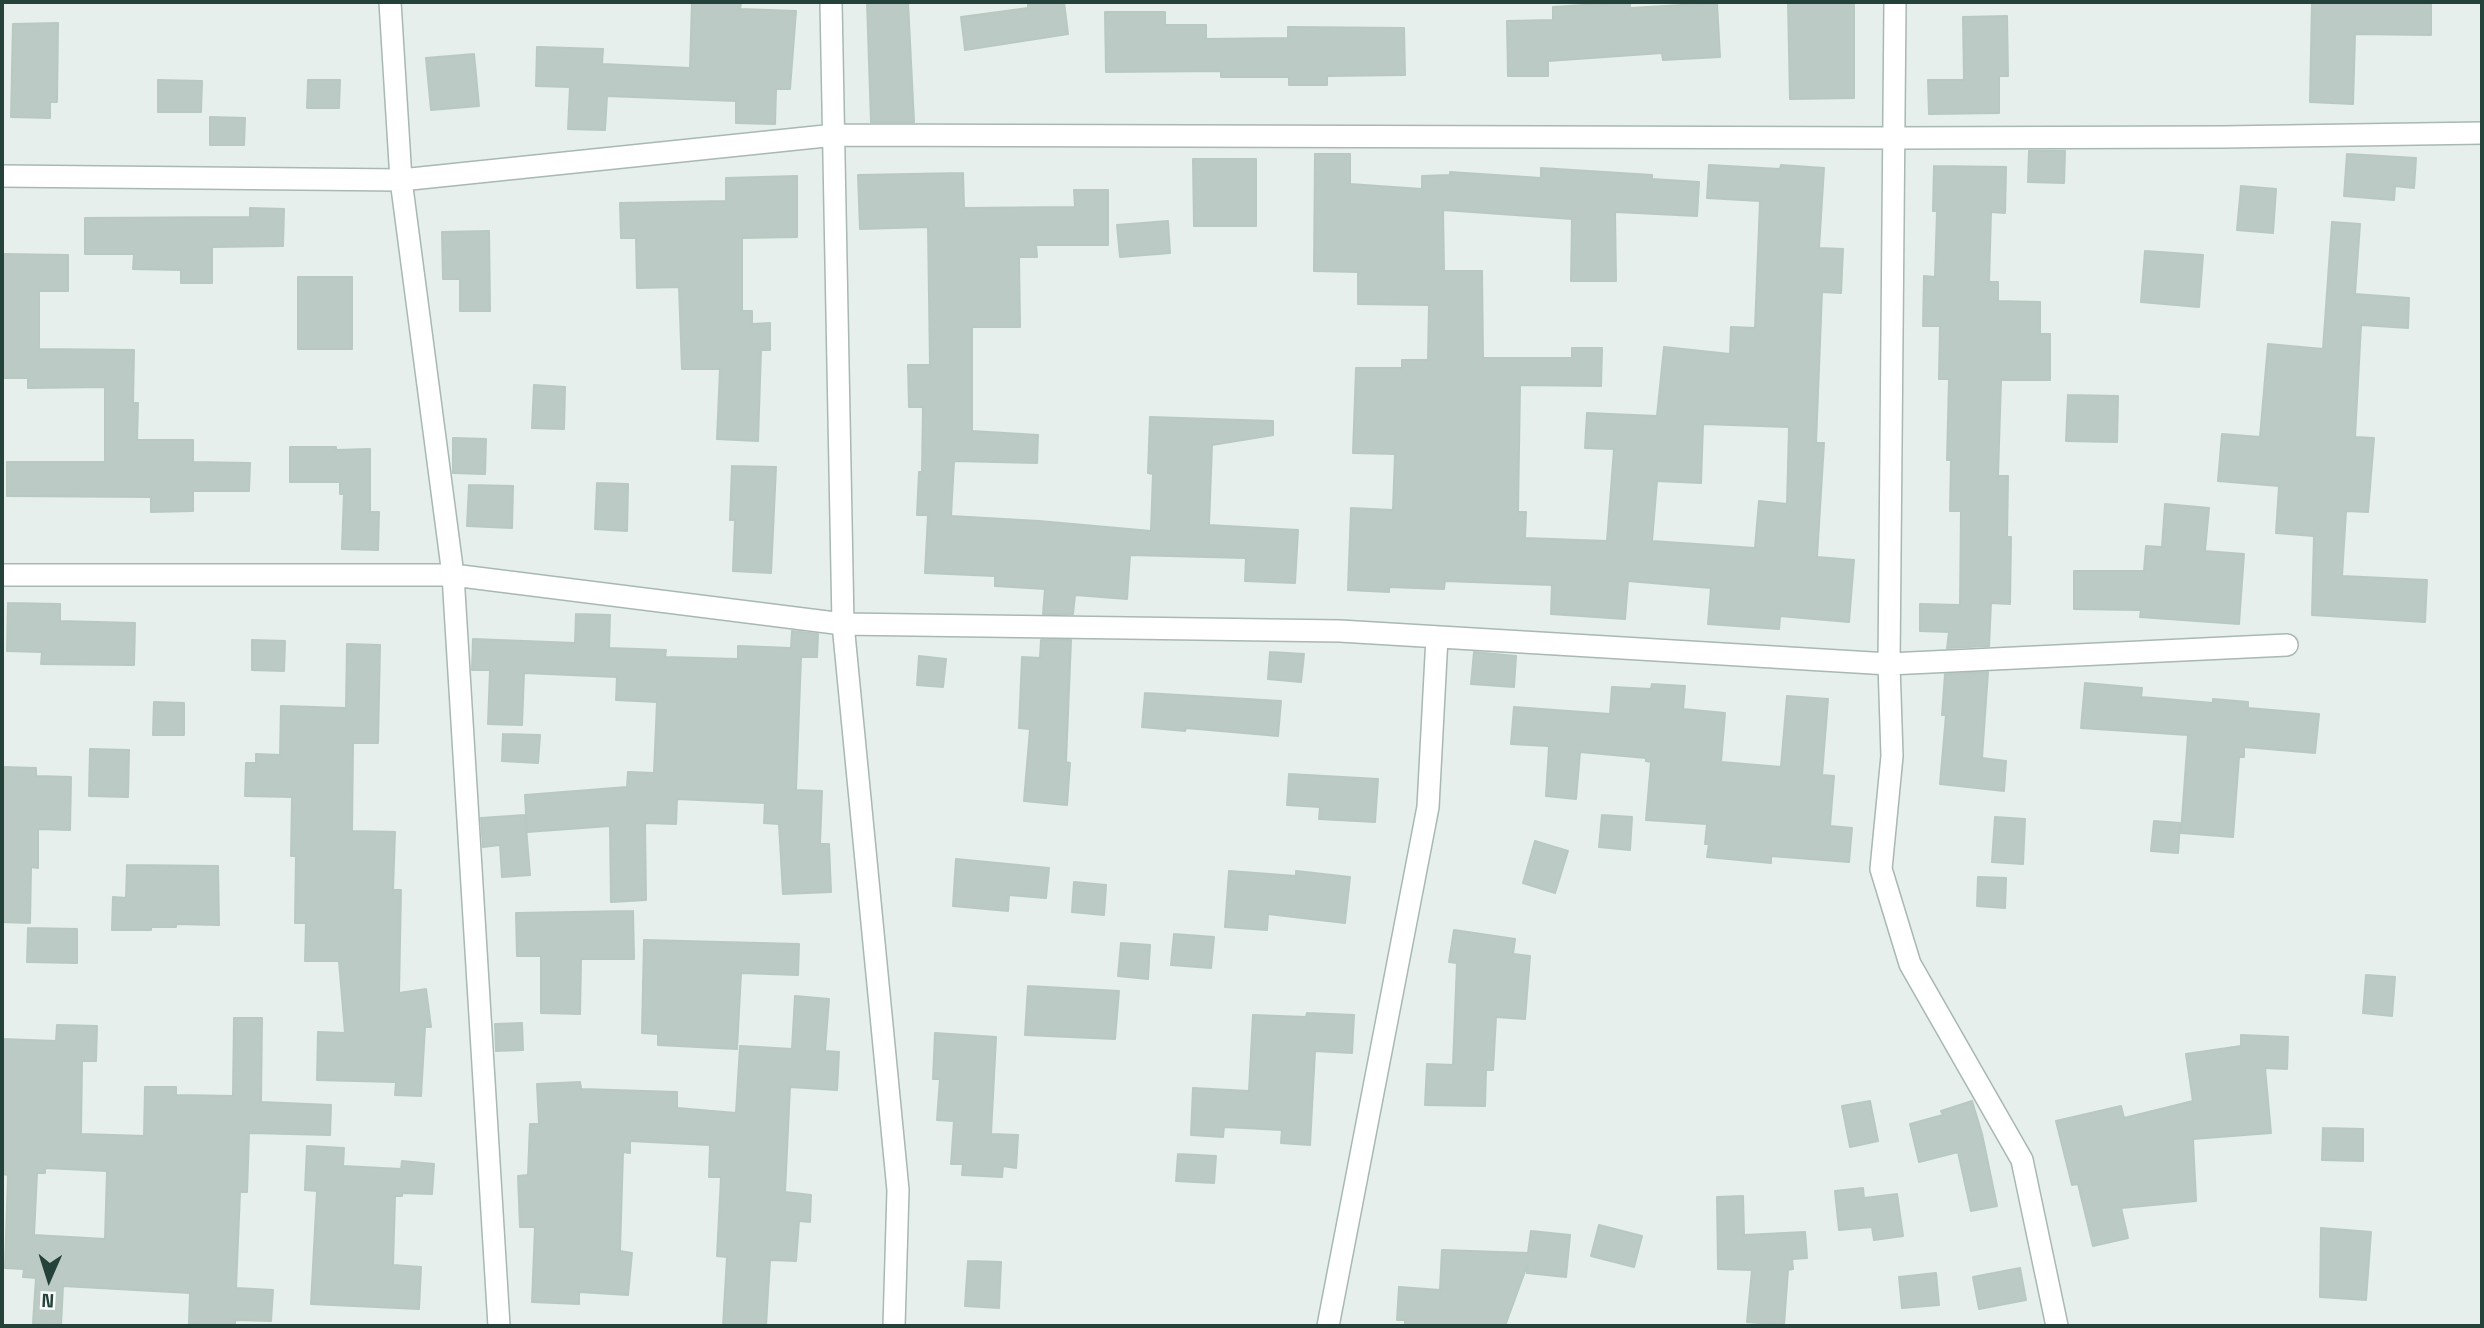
<!DOCTYPE html>
<html>
<head>
<meta charset="utf-8">
<style>
	body { margin:0 }
	#map { position:relative; width:2484px; height:1328px; overflow:hidden; background:#e6efeb; font-family:"Space Grotesk",sans-serif }
	canvas { display:block }
	.frame { position:absolute; inset:0; border:4px solid #24423a; pointer-events:none }
	.north { position:absolute; left:14px; top:1244px; width:70px; height:70px; -webkit-text-stroke:5px #f7fbf9; paint-order:stroke; rotate:183deg; font-size:19px; font-weight:700; line-height:28px; text-align:center; color:#24423a }
	.north::after { content:''; display:block; margin:auto; width:24px; height:32px; background:#24423a; clip-path:polygon(50% 0,100% 100%,50% 72%,0 100%) }
</style>
</head>
<body>
<div id="map">
<canvas width="2484" height="1328"></canvas>
<div class="frame"></div>
<div class="north">N</div>
</div>
<script>
const c = document.querySelector('canvas').getContext('2d');
c.lineJoin = 'round';
function paint(path, color) { c.fillStyle = color; c.fill(path, 'evenodd'); }
const shape = rows => new Path2D(rows.map(r => 'M' + r).join(''));
function stroke(path, color, width, dash) { c.strokeStyle = color; c.lineWidth = width; c.lineCap = dash ? 'butt' : 'round'; c.setLineDash(dash || []); c.stroke(path); }
const building = shape([
	[692,2,741,2,740,9,796,11,790,89,776,89,775,124,736,123,736,101,607,96,605,130,568,129,570,87,536,86,537,47,603,49,602,64,690,68,692,2],
	[867,2,908,2,914,122,871,122,867,2],
	[1028,2,1064,2,1068,34,965,50,961,17,1028,8,1028,2],
	[1630,2,1630,8,1717,3,1720,57,1663,60,1662,53,1548,61,1548,76,1508,76,1507,21,1553,20,1553,7,1630,2],
	[1788,2,1854,2,1854,98,1790,99,1788,2],
	[2312,2,2431,2,2431,35,2355,34,2353,104,2310,102,2312,2],
	[1105,12,1165,12,1165,25,1206,25,1206,39,1288,38,1288,27,1404,28,1405,75,1327,76,1327,85,1289,85,1289,77,1221,77,1221,71,1106,72,1105,12],
	[2007,16,2008,76,1999,76,1999,113,1929,114,1928,80,1964,80,1963,17,2007,16],
	[58,23,57,102,50,102,50,118,11,117,13,24,58,23],
	[474,54,479,106,431,110,426,58,474,54],
	[158,80,202,81,201,112,158,112,158,80],
	[308,80,340,80,339,108,307,108,308,80],
	[210,117,245,118,244,145,210,145,210,117],
	[2029,151,2065,151,2064,183,2028,182,2029,151],
	[1315,154,1350,154,1350,184,1422,189,1422,176,1450,175,1450,172,1541,178,1541,168,1652,175,1652,179,1699,182,1697,216,1615,212,1616,281,1571,281,1572,219,1443,210,1444,271,1482,271,1483,358,1572,358,1572,348,1602,348,1601,386,1520,385,1518,512,1526,512,1525,538,1607,541,1614,449,1585,448,1587,413,1657,416,1664,347,1730,354,1731,327,1755,328,1760,201,1707,198,1709,165,1780,169,1781,165,1824,168,1819,248,1843,249,1841,293,1822,292,1816,443,1824,443,1817,557,1854,560,1849,622,1780,616,1779,629,1708,624,1711,588,1628,581,1625,619,1551,614,1552,585,1445,581,1444,589,1389,587,1389,592,1348,590,1351,508,1393,510,1395,454,1353,453,1356,368,1402,368,1402,360,1428,360,1429,305,1358,304,1358,272,1314,271,1315,154],
	[1703,424,1789,427,1787,504,1759,501,1755,548,1652,541,1657,481,1701,483,1703,424],
	[2347,154,2416,158,2414,188,2395,186,2394,200,2344,196,2347,154],
	[1193,159,1256,159,1256,226,1194,226,1193,159],
	[1934,166,2006,167,2005,213,1991,212,1989,282,1998,282,1998,301,2040,302,2040,334,2050,334,2050,380,2001,380,1998,476,2008,476,2007,537,2011,537,2010,604,1991,603,1989,646,1947,648,1949,632,1920,631,1920,604,1960,605,1961,511,1950,511,1951,460,1947,460,1949,379,1939,379,1940,326,1923,326,1924,276,1935,277,1937,211,1933,211,1934,166],
	[963,173,964,208,1075,207,1074,190,1108,190,1108,245,1036,245,1037,257,1019,257,1020,327,972,327,972,431,1038,435,1037,463,954,461,951,516,1039,521,1151,531,1153,474,1148,473,1150,417,1273,421,1273,435,1212,445,1209,525,1298,530,1295,583,1245,581,1246,558,1130,555,1127,599,1075,595,1073,614,1043,614,1045,589,995,586,995,576,925,573,928,515,917,515,919,472,922,472,923,407,909,407,908,365,930,365,928,227,860,229,858,175,963,173],
	[797,176,797,237,742,238,742,311,752,311,752,324,770,323,770,350,761,350,758,441,717,439,720,369,682,369,679,287,637,288,636,238,621,238,620,203,726,201,726,178,797,176],
	[2241,186,2276,189,2273,233,2237,230,2241,186],
	[250,208,284,209,283,246,212,247,212,283,181,283,181,270,133,269,134,254,85,254,85,218,250,217,250,208],
	[1168,221,1170,253,1120,257,1117,225,1168,221],
	[2332,222,2360,224,2355,294,2409,298,2408,328,2361,325,2355,437,2374,438,2368,512,2346,511,2342,576,2427,580,2425,622,2312,615,2314,536,2276,533,2279,486,2218,481,2222,434,2260,437,2268,344,2323,349,2332,222],
	[489,231,490,311,460,311,460,279,443,279,442,232,489,231],
	[2145,251,2203,255,2199,307,2141,302,2145,251],
	[2,254,68,255,68,291,39,291,39,349,134,350,133,403,138,403,137,440,193,440,193,462,250,463,249,491,193,491,193,511,151,512,151,497,7,496,7,462,105,462,105,387,28,388,28,378,2,378,2,254],
	[298,277,352,277,352,349,298,349,298,277],
	[534,385,565,387,564,429,532,428,534,385],
	[2068,395,2118,396,2117,442,2066,441,2068,395],
	[453,438,486,439,485,474,453,473,453,438],
	[290,447,336,447,336,450,370,449,370,512,379,512,378,550,342,549,344,494,340,494,340,482,290,482,290,447],
	[732,466,776,467,771,573,733,571,735,520,730,520,732,466],
	[597,483,628,484,627,531,595,529,597,483],
	[469,485,513,486,512,528,467,526,469,485],
	[2165,504,2209,508,2205,551,2244,554,2239,624,2140,617,2141,610,2074,609,2074,571,2144,571,2146,546,2162,547,2165,504],
	[8,603,60,604,60,621,135,623,134,665,41,664,42,652,7,651,8,603],
	[576,614,610,615,609,648,666,650,665,657,738,659,738,646,791,648,792,631,818,634,817,657,801,657,796,790,822,791,820,844,829,844,831,892,783,894,779,824,764,823,765,803,677,799,676,824,645,823,646,900,611,902,610,826,527,832,525,795,627,787,628,772,654,773,657,702,616,700,617,677,524,673,522,725,488,724,490,670,472,670,473,639,575,643,576,614],
	[252,640,285,641,284,671,252,670,252,640],
	[1041,640,1071,640,1066,762,1070,763,1067,805,1024,801,1030,729,1019,728,1022,657,1040,658,1041,640],
	[347,644,380,645,378,743,353,743,352,831,395,832,393,890,401,890,399,993,426,989,431,1027,425,1027,421,1096,395,1095,396,1082,317,1080,318,1032,345,1033,339,961,305,961,306,923,295,923,296,856,291,856,292,797,245,796,246,763,256,763,256,754,280,755,281,706,346,708,347,644],
	[1270,652,1304,654,1301,682,1268,679,1270,652],
	[1474,652,1516,656,1514,687,1471,684,1474,652],
	[919,656,946,659,943,687,917,685,919,656],
	[1988,672,1982,758,2006,761,2004,791,1940,784,1946,715,1942,715,1945,674,1988,672],
	[2085,683,2142,688,2141,697,2213,703,2213,699,2248,702,2248,708,2319,714,2315,753,2244,747,2244,757,2239,757,2233,837,2181,833,2188,735,2081,728,2085,683],
	[1652,684,1685,686,1683,709,1725,713,1721,762,1781,767,1787,696,1828,699,1822,775,1834,776,1830,826,1852,828,1849,862,1771,856,1771,863,1707,857,1709,844,1705,844,1707,824,1646,820,1651,762,1646,761,1646,758,1580,752,1576,799,1546,796,1549,746,1511,744,1514,707,1610,714,1612,687,1651,689,1652,684],
	[1145,693,1281,701,1278,736,1186,728,1185,731,1142,727,1145,693],
	[154,702,184,703,184,735,153,735,154,702],
	[503,734,540,735,538,763,502,761,503,734],
	[90,749,129,750,128,797,89,796,90,749],
	[4,767,36,768,36,776,71,777,70,830,38,829,38,868,31,867,30,923,2,922,4,767],
	[1289,774,1378,779,1375,822,1319,819,1320,807,1287,805,1289,774],
	[525,815,530,875,502,877,500,845,483,847,481,818,525,815],
	[1602,815,1632,817,1630,850,1599,847,1602,815],
	[1995,817,2025,819,2023,864,1992,862,1995,817],
	[2154,821,2180,823,2178,853,2151,851,2154,821],
	[1535,841,1568,851,1555,893,1523,883,1535,841],
	[956,859,1049,868,1046,898,1009,895,1008,911,953,906,956,859],
	[127,865,218,866,219,925,176,924,176,927,151,927,151,930,112,930,113,897,126,898,127,865],
	[1229,871,1296,876,1296,871,1350,877,1345,923,1268,914,1267,930,1225,927,1229,871],
	[1978,877,2006,878,2005,908,1977,906,1978,877],
	[1074,882,1106,885,1104,915,1072,912,1074,882],
	[633,911,634,959,581,959,580,1014,541,1013,541,956,517,956,516,913,633,911],
	[28,928,77,929,77,963,27,962,28,928],
	[1454,930,1515,939,1513,954,1530,956,1525,1019,1496,1017,1493,1070,1486,1070,1485,1106,1425,1105,1427,1064,1453,1065,1457,963,1449,962,1454,930],
	[1174,934,1214,937,1211,968,1171,965,1174,934],
	[644,940,799,944,798,975,741,973,737,1049,658,1045,658,1034,642,1033,644,940],
	[1121,943,1150,945,1148,979,1118,976,1121,943],
	[2366,975,2395,977,2392,1016,2363,1013,2366,975],
	[1028,986,1119,991,1115,1039,1025,1035,1028,986],
	[795,996,829,999,825,1051,839,1052,837,1090,790,1087,785,1192,811,1195,810,1222,799,1221,796,1261,770,1260,766,1326,723,1326,727,1257,717,1256,721,1177,709,1177,710,1145,630,1141,630,1153,623,1152,620,1251,632,1253,628,1295,579,1292,579,1304,532,1302,535,1227,520,1227,518,1176,528,1175,530,1124,539,1124,537,1084,580,1082,581,1089,677,1092,677,1108,736,1113,740,1046,792,1049,795,996],
	[1307,1013,1354,1015,1352,1053,1315,1051,1310,1145,1281,1143,1282,1130,1224,1127,1223,1137,1191,1135,1193,1088,1249,1091,1253,1015,1306,1017,1307,1013],
	[234,1018,262,1018,261,1102,331,1105,330,1135,249,1133,247,1192,240,1192,236,1288,273,1290,271,1321,235,1320,235,1326,189,1324,190,1293,63,1286,61,1325,33,1323,36,1278,23,1277,24,1269,5,1268,8,1175,2,1174,2,1039,56,1041,57,1025,97,1026,96,1061,82,1061,81,1134,144,1136,145,1087,176,1087,176,1095,233,1096,234,1018],
	[45,1168,107,1171,105,1239,34,1235,37,1173,45,1173,45,1168],
	[522,1023,523,1050,496,1051,495,1024,522,1023],
	[935,1033,996,1037,991,1134,1018,1135,1016,1168,1003,1166,1002,1177,962,1175,963,1164,951,1164,954,1121,937,1120,940,1079,933,1079,935,1033],
	[2241,1035,2288,1037,2287,1069,2265,1068,2271,1133,2193,1139,2196,1201,2121,1208,2128,1238,2093,1246,2078,1184,2072,1185,2056,1121,2121,1106,2124,1118,2193,1101,2186,1054,2241,1046,2241,1035],
	[1870,1101,1878,1141,1850,1147,1842,1106,1870,1101],
	[1972,1101,1982,1134,1997,1206,1971,1211,1958,1152,1919,1162,1910,1124,1943,1115,1941,1111,1972,1101],
	[2323,1128,2363,1129,2363,1161,2322,1160,2323,1128],
	[307,1146,344,1148,343,1166,401,1169,402,1161,434,1164,432,1194,402,1193,402,1196,395,1196,393,1265,421,1267,419,1309,311,1304,317,1191,305,1190,307,1146],
	[1178,1154,1216,1156,1214,1183,1176,1181,1178,1154],
	[1863,1188,1864,1198,1897,1194,1903,1236,1874,1240,1872,1227,1839,1230,1835,1191,1863,1188],
	[1743,1196,1744,1235,1805,1232,1807,1258,1792,1259,1793,1269,1788,1270,1784,1325,1747,1322,1752,1270,1718,1269,1717,1197,1743,1196],
	[1599,1225,1642,1236,1634,1267,1591,1256,1599,1225],
	[2321,1228,2371,1232,2366,1300,2320,1297,2321,1228],
	[1531,1231,1570,1235,1566,1277,1527,1273,1528,1263,1505,1326,1405,1326,1405,1320,1397,1320,1399,1287,1440,1290,1442,1250,1528,1253,1531,1231],
	[968,1261,1001,1262,999,1308,965,1306,968,1261],
	[2020,1268,2026,1300,1979,1309,1973,1277,2020,1268],
	[1936,1273,1939,1305,1902,1308,1899,1277,1936,1273]
]);
const minor = shape([
	[390,2,401,180,453,575,499,1326],
	[831,2,843,624,898,1190,894,1326],
	[1895,2,1889,664,1892,756,1881,869,1910,964,2022,1160,2057,1326],
	[2,176,401,180,835,135,1893,138,2224,137,2482,133],
	[2,575,453,575,843,624,1340,631,1889,664,2287,645],
	[1328,1326,1428,807,1437,637]
]);
paint(building, '#bbcac4');
stroke(building, '#b8c9c2', 2);
stroke(minor, '#a8b8b2', 24);
stroke(minor, '#fff', 21);
</script>
</body>
</html>
